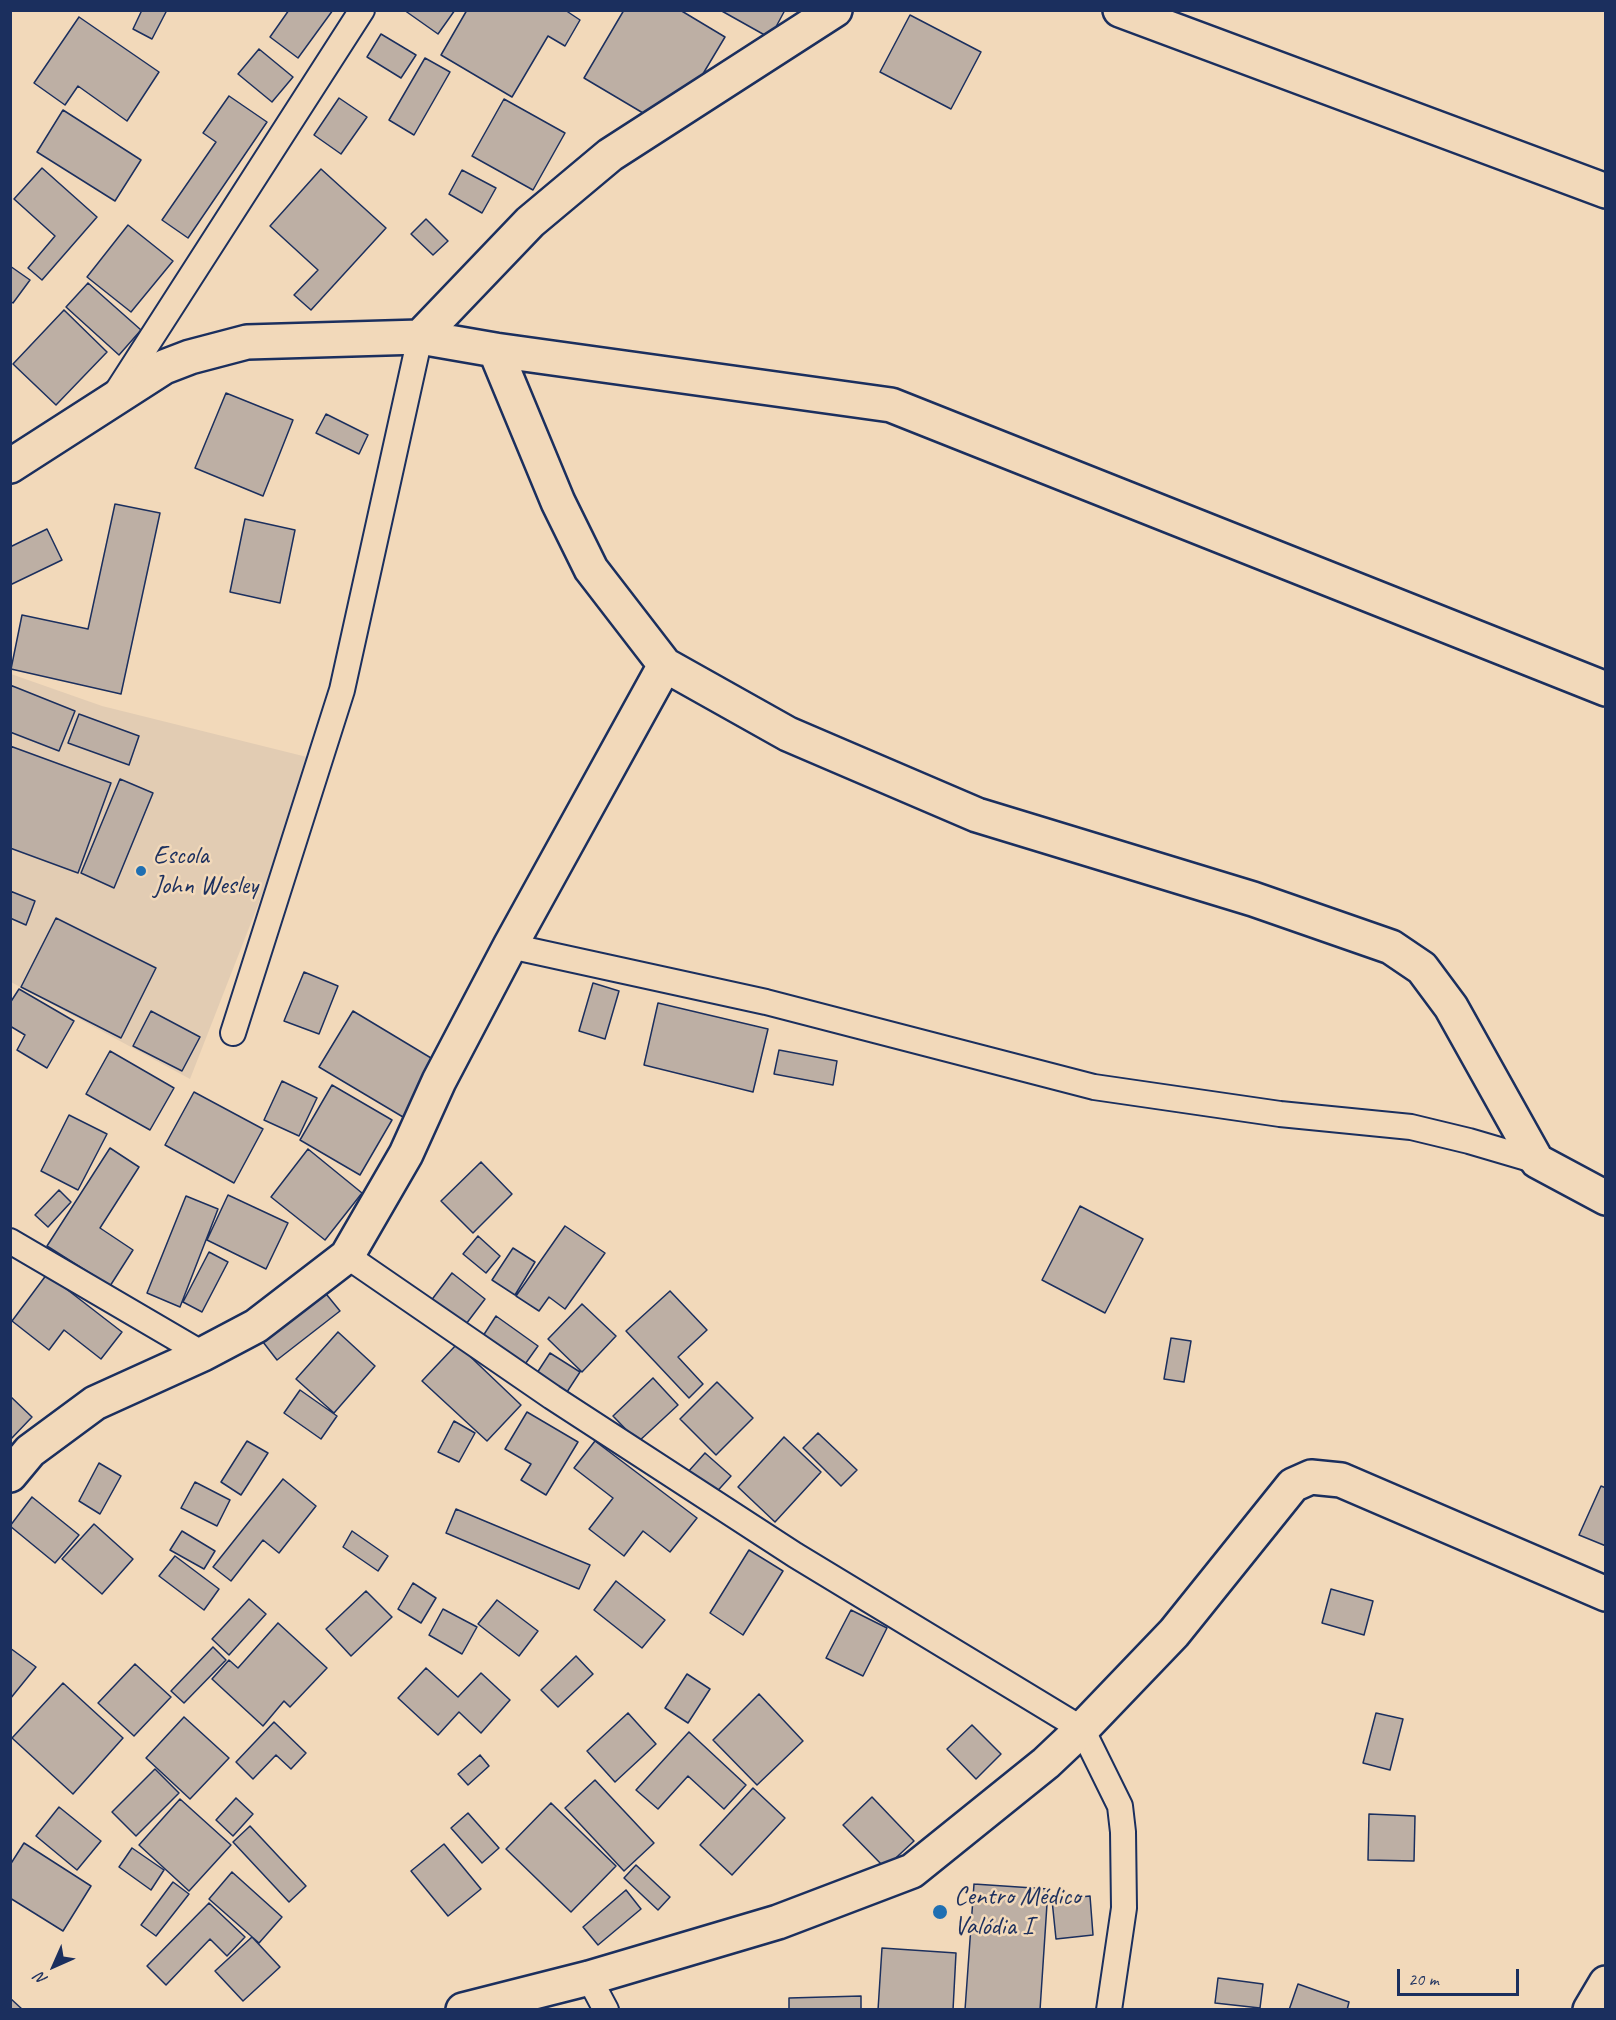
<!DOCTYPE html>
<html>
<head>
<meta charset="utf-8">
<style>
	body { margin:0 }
	#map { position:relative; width:1616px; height:2020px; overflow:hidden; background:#f2d9ba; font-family:Caveat,sans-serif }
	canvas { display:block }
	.frame { position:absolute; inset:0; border:12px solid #1b2f5e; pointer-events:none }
	.north { position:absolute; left:24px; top:1936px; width:60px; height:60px; -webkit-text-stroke:4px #f2d9ba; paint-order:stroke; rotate:225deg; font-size:16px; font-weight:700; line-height:24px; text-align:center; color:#1b2f5e }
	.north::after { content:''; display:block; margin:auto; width:21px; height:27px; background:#1b2f5e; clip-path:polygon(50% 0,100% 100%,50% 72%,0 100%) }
	.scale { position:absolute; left:1397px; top:1969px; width:122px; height:27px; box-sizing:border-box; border:3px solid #1b2f5e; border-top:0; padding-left:8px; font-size:18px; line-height:21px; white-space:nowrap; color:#1b2f5e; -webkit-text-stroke:4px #f2d9ba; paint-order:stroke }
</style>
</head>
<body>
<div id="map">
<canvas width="1616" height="2020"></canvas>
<div class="frame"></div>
<div class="north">N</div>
<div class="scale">20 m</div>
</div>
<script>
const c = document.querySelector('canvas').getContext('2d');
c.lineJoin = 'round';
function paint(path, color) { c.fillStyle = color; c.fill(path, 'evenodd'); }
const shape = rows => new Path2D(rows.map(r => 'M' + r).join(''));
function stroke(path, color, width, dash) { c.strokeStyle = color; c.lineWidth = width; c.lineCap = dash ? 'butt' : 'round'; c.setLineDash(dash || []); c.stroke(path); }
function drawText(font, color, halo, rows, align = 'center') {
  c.font = font + ' Caveat,sans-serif'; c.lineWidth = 5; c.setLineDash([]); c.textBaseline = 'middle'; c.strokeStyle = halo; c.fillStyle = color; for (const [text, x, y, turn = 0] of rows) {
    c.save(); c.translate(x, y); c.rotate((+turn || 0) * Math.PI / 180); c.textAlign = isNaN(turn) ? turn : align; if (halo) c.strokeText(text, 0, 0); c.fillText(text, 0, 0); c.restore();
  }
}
const built = shape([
	[11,674,102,706,315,759,190,1079,11,982]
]);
const building = shape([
	[142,10,167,10,152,39,133,29,142,10],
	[289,10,333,10,298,58,270,37,289,10],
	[404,10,455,10,438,34,404,10],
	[467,10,565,10,580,20,565,46,548,36,512,97,441,55,467,10],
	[624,10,680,10,725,37,670,129,584,78,624,10],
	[720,10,785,10,770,38,720,10],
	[910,15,981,52,951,109,880,72,910,15],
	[79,17,159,72,127,121,78,86,65,105,34,83,79,17],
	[381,34,416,55,401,78,367,57,381,34],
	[259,49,293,77,272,102,238,74,259,49],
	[425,58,450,72,414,135,389,120,425,58],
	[229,96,267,122,188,238,162,220,216,142,203,133,229,96],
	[339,98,367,117,341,154,314,135,339,98],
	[504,99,565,133,533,190,472,156,504,99],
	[63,110,141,160,115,201,37,152,63,110],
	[42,168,97,217,42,280,28,268,55,236,14,199,42,168],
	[321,169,386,228,311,310,294,295,318,270,270,226,321,169],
	[462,170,496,188,482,213,449,194,462,170],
	[426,219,448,241,433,255,411,234,426,219],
	[128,225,173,261,131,312,87,277,128,225],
	[10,266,30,280,13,303,10,301,10,266],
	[88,283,141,330,119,355,66,307,88,283],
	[64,310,107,352,56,405,13,364,64,310],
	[226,393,293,420,263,496,195,468,226,393],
	[326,414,368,435,359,454,316,433,326,414],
	[115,504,160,513,121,694,11,669,22,615,88,629,115,504],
	[245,519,295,530,280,603,230,592,245,519],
	[47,529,62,560,10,585,10,547,47,529],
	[10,685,75,711,59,751,10,732,10,685],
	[79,714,139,736,129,765,68,743,79,714],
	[10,746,111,783,78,873,10,848,10,746],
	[120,779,153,793,114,888,81,873,120,779],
	[10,891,35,901,26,925,10,918,10,891],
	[56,918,156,968,121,1038,21,987,56,918],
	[304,972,338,986,319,1034,284,1021,304,972],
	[593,983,619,991,605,1039,579,1031,593,983],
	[19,989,74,1021,47,1068,17,1050,25,1035,10,1026,10,1003,19,989],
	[658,1003,768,1029,753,1092,644,1065,658,1003],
	[151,1011,200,1037,182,1071,133,1046,151,1011],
	[353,1011,436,1061,403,1117,319,1067,353,1011],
	[779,1050,837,1061,833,1085,774,1074,779,1050],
	[110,1051,174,1088,150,1130,86,1094,110,1051],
	[282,1081,317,1098,299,1136,264,1120,282,1081],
	[332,1085,392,1120,360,1175,300,1140,332,1085],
	[194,1092,263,1129,234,1183,165,1145,194,1092],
	[69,1115,107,1134,78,1190,41,1171,69,1115],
	[110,1148,139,1167,100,1228,133,1250,110,1286,47,1246,110,1148],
	[308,1149,362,1193,325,1240,271,1197,308,1149],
	[481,1162,512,1194,473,1233,441,1201,481,1162],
	[59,1190,71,1202,48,1227,35,1215,59,1190],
	[228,1195,288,1223,266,1269,207,1240,228,1195],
	[186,1196,218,1209,180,1307,147,1293,186,1196],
	[1080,1206,1143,1239,1105,1313,1042,1280,1080,1206],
	[565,1226,605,1253,565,1309,549,1297,539,1311,516,1296,565,1226],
	[478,1236,500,1256,486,1273,463,1254,478,1236],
	[513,1248,535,1262,515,1295,492,1280,513,1248],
	[209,1252,228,1262,202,1312,183,1302,209,1252],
	[452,1273,485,1299,460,1332,427,1306,452,1273],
	[47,1274,122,1332,101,1359,64,1330,49,1350,12,1321,47,1274],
	[318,1284,340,1311,277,1360,256,1333,318,1284],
	[670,1291,707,1330,678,1357,703,1384,689,1398,626,1331,670,1291],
	[582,1304,616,1336,582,1372,548,1339,582,1304],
	[496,1316,538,1346,523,1367,481,1339,496,1316],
	[338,1332,375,1366,334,1413,296,1379,338,1332],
	[1171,1338,1191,1341,1184,1382,1164,1379,1171,1338],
	[457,1344,521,1405,487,1441,422,1381,457,1344],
	[550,1353,580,1372,567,1392,537,1373,550,1353],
	[653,1378,678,1405,638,1442,613,1416,653,1378],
	[717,1382,753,1418,716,1455,680,1419,717,1382],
	[300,1390,337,1416,321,1439,284,1413,300,1390],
	[10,1396,32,1417,10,1440,10,1396],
	[527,1412,578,1442,546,1495,521,1480,531,1464,505,1449,527,1412],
	[454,1421,475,1433,459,1462,438,1452,454,1421],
	[818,1433,857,1470,841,1486,803,1448,818,1433],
	[784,1437,821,1472,775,1522,738,1487,784,1437],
	[247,1441,268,1453,241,1495,221,1482,247,1441],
	[595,1441,697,1518,670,1552,643,1531,624,1556,589,1529,613,1498,574,1468,595,1441],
	[705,1453,731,1476,712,1497,687,1473,705,1453],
	[99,1463,121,1476,100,1514,79,1501,99,1463],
	[283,1479,316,1506,279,1553,263,1540,231,1581,213,1567,283,1479],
	[195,1482,230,1500,217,1526,181,1508,195,1482],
	[1601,1486,1606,1488,1606,1546,1579,1535,1601,1486],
	[32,1497,79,1535,55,1563,10,1526,32,1497],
	[456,1509,590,1565,579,1589,446,1533,456,1509],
	[94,1524,133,1559,102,1594,62,1559,94,1524],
	[182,1531,215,1551,204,1569,170,1550,182,1531],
	[352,1531,388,1556,378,1571,343,1547,352,1531],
	[749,1550,783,1571,743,1635,710,1613,749,1550],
	[175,1556,219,1589,204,1610,159,1576,175,1556],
	[616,1581,665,1620,642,1648,594,1610,616,1581],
	[413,1583,436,1598,421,1623,398,1609,413,1583],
	[1331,1589,1373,1601,1364,1635,1322,1623,1331,1589],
	[366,1591,392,1617,351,1656,326,1629,366,1591],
	[249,1599,266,1614,229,1655,212,1639,249,1599],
	[497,1600,538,1631,519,1656,478,1624,497,1600],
	[443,1609,477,1627,462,1654,429,1635,443,1609],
	[851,1610,887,1628,863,1676,826,1658,851,1610],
	[278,1623,327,1668,290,1707,284,1701,263,1726,212,1679,229,1660,238,1668,278,1623],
	[213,1647,226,1660,184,1703,171,1691,213,1647],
	[10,1648,36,1667,10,1699,10,1648],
	[576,1656,593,1674,558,1707,541,1690,576,1656],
	[135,1664,171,1697,134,1736,98,1703,135,1664],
	[426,1668,458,1697,481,1673,510,1700,481,1733,459,1712,438,1735,398,1698,426,1668],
	[687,1674,710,1689,688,1723,665,1708,687,1674],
	[63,1683,123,1738,73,1794,12,1738,63,1683],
	[759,1694,803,1741,757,1785,713,1740,759,1694],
	[628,1713,656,1744,615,1782,587,1751,628,1713],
	[1376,1713,1403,1719,1390,1770,1363,1763,1376,1713],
	[184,1717,229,1758,190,1799,146,1758,184,1717],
	[274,1722,306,1753,291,1769,276,1755,253,1779,236,1762,274,1722],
	[972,1725,1001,1754,976,1779,947,1749,972,1725],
	[689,1732,746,1785,724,1809,688,1776,658,1809,636,1790,689,1732],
	[480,1755,489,1766,468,1785,458,1774,480,1755],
	[155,1769,179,1793,136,1836,112,1812,155,1769],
	[595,1780,654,1843,624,1871,565,1808,595,1780],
	[753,1788,785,1818,732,1875,700,1845,753,1788],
	[872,1797,914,1841,885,1868,843,1825,872,1797],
	[236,1798,253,1814,233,1836,216,1820,236,1798],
	[180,1799,231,1845,189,1891,139,1845,180,1799],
	[551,1803,616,1866,571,1912,506,1849,551,1803],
	[59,1807,101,1841,77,1870,36,1836,59,1807],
	[468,1813,499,1848,482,1863,451,1828,468,1813],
	[1369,1814,1415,1816,1414,1861,1368,1860,1369,1814],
	[250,1826,306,1886,289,1902,233,1842,250,1826],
	[24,1843,91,1886,63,1931,10,1898,10,1865,24,1843],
	[444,1844,481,1889,448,1916,411,1871,444,1844],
	[132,1848,164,1870,151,1890,119,1867,132,1848],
	[636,1865,670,1897,658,1910,624,1878,636,1865],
	[232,1872,282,1917,259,1943,209,1899,232,1872],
	[173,1882,189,1894,156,1936,141,1925,173,1882],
	[974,1884,1048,1889,1040,2010,965,2010,974,1884],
	[626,1890,641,1909,598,1945,583,1927,626,1890],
	[1090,1896,1093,1935,1056,1939,1052,1900,1090,1896],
	[209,1903,245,1937,227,1956,210,1939,166,1985,147,1966,209,1903],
	[252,1937,280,1967,243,2001,215,1971,252,1937],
	[882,1948,956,1953,953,2010,878,2010,882,1948],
	[1218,1978,1263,1984,1260,2008,1215,2003,1218,1978],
	[1298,1984,1349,2002,1347,2010,1289,2010,1298,1984],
	[861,1996,861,2010,789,2010,789,1998,861,1996],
	[10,1998,23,2010,10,2010,10,1998]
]);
const lane = shape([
	[114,396,362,10],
	[510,946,766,1002,1094,1087,1280,1114,1411,1127,1469,1141,1537,1161],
	[233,1033,342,690,420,337],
	[10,1241,203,1354],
	[347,1256,552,1397,795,1555,1082,1729,1120,1806,1123,1832,1124,1908,1109,2010],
	[589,1978,606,2010]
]);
const street = shape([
	[1120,10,1606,191],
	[420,337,530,222,610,155,835,10],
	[495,350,558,502,591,569,665,665,788,734,977,815,1253,899,1391,947,1422,968,1451,1007,1537,1161,1606,1198],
	[10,466,164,367,190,357,247,342,420,337,495,350,891,405,1606,689],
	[10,1475,30,1451,95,1403,203,1354,256,1326,347,1256,406,1154,439,1081,510,946,665,665],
	[463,2010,589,1978,778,1922,912,1871,1046,1763,1082,1729,1174,1633,1293,1485,1311,1477,1341,1480,1606,1594],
	[1590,2010,1606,1983]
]);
const markers = [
	[141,871,6,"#1f6fb2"],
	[940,1912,8,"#1f6fb2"]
];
const poiNames = [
	["Escola",153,856],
	["John Wesley",153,886],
	["Centro Médico",954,1897],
	["Valódia I",954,1927]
];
paint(built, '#e2ccb3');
paint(building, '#bdafa4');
stroke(building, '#1b2f5e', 1.5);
stroke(lane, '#1b2f5e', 28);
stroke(street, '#1b2f5e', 38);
stroke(lane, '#f2d9ba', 24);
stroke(street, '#f2d9ba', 33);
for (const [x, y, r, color] of markers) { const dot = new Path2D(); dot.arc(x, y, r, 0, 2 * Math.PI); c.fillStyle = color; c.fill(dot); stroke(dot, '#f2d9ba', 2); }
drawText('26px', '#1b2f5e', '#f2d9ba', poiNames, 'left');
</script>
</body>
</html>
